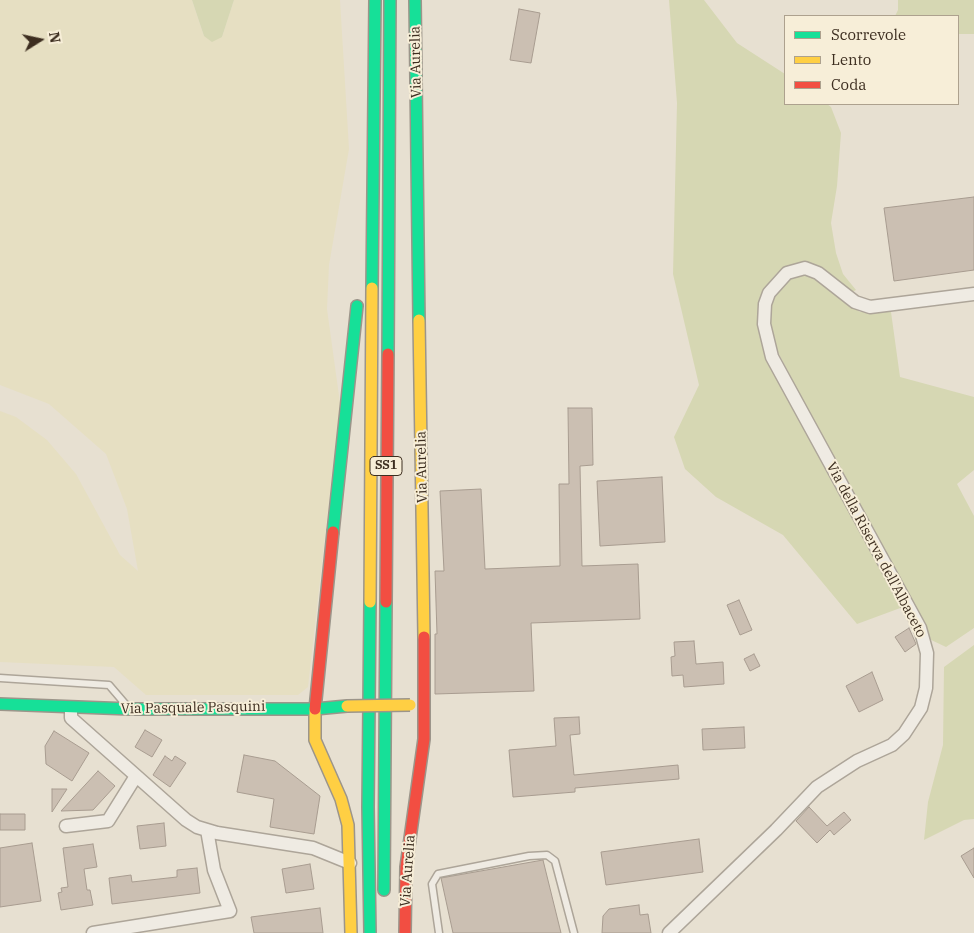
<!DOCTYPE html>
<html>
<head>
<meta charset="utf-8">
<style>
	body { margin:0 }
	#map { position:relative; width:974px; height:933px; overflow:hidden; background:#e7e0d1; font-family:"IBM Plex Serif",serif }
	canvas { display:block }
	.legend { position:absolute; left:784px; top:15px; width:175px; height:90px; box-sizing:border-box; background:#f7eed8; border:1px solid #ada18e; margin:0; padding:6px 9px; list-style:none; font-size:15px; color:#3d2e20 }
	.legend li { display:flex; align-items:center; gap:10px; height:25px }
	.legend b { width:25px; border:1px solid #ada18e }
	.north { position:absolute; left:15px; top:15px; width:50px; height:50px; -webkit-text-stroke:4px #f7eed8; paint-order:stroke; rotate:80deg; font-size:14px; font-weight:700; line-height:20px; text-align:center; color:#3d2e20 }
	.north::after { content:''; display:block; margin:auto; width:18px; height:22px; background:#3d2e20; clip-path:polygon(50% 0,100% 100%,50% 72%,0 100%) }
</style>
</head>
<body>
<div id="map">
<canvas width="974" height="933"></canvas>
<ul class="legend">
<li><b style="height:6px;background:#16e098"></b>Scorrevole</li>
<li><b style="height:6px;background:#ffcf43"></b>Lento</li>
<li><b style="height:6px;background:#f24e42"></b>Coda</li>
</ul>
<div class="north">N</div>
</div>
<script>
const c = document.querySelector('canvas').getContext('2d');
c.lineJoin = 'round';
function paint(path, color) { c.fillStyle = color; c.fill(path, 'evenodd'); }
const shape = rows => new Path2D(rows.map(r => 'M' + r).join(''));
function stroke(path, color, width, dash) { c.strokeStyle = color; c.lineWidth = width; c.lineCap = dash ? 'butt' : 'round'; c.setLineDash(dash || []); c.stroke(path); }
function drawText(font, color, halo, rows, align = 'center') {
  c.font = font + ' "IBM Plex Serif",serif'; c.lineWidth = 4; c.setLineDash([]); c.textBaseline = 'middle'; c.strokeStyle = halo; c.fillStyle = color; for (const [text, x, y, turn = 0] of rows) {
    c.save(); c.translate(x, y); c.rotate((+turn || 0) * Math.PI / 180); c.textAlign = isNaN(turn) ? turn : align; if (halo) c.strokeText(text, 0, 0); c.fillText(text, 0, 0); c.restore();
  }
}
const farmland = shape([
	[0,0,192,0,204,36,222,37,234,0,340,0,349,149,329,265,327,309,340,403,308,687,298,695,146,695,114,667,0,662,0,411,16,417,47,440,76,474,120,555,138,571,127,509,106,454,49,404,0,385]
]);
const green = shape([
	[192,0,234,0,222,37,212,42,204,36],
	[669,0,704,0,737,43,785,74,785,104,827,104,831,107,841,133,837,186,831,223,836,253,843,274,856,290,850,293,791,266,777,273,762,291,759,335,774,373,903,607,857,624,783,535,716,497,685,469,674,437,699,385,673,274,677,103],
	[898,0,974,0,974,34,958,34,958,16,895,16,898,10],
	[807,274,860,312,891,312,900,377,974,397,974,470,957,484,974,516,974,628,946,647,927,638,770,337,769,310,782,282],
	[974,645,974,819,964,820,924,840,928,802,943,745,944,667]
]);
const building = shape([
	[519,9,540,13,531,63,510,60,519,9],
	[974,197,974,270,894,281,884,208,974,197],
	[568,408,592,408,593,465,580,466,582,566,638,564,640,619,531,623,534,691,435,694,435,634,437,634,435,571,444,571,440,491,481,489,485,569,560,566,559,484,569,484,568,408],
	[662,477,665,542,600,546,597,481,662,477],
	[739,600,752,630,740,635,727,605,739,600],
	[909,628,916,644,905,652,895,637,909,628],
	[694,641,696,664,723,662,724,684,684,687,683,675,672,676,671,657,675,656,674,642,694,641],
	[754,654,760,666,750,671,744,659,754,654],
	[872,672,883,700,859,712,846,686,872,672],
	[579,717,580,734,570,735,574,775,678,765,679,779,575,788,575,792,513,797,509,750,556,746,554,718,579,717],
	[744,727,745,748,703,750,702,729,744,727],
	[145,730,162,740,152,757,135,747,145,730],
	[54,731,89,753,72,781,46,764,45,746,54,731],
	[244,755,275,761,320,796,314,834,270,827,274,799,237,792,244,755],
	[165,756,172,761,175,756,186,763,170,787,153,775,165,756],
	[98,771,115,786,93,810,61,811,98,771],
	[52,789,67,789,52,812,52,789],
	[809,807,827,826,844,812,851,820,834,835,830,830,817,843,796,821,809,807],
	[0,814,25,814,25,830,0,830,0,814],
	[164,823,166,846,140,849,137,826,164,823],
	[699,839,703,872,606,885,601,852,699,839],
	[32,843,41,901,0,907,0,848,32,843],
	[93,844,97,867,84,869,87,890,90,890,93,905,61,910,58,893,62,892,61,888,68,887,63,848,93,844],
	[974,848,974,878,961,856,974,848],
	[543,860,561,933,453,933,441,878,543,860],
	[310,864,314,889,286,893,282,869,310,864],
	[197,868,200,893,112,904,109,878,131,875,132,882,177,877,177,870,197,868],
	[639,905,640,915,648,914,651,933,602,933,603,916,609,909,639,905],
	[320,908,323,933,254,933,251,917,320,908]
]);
const lane = shape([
	[0,678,109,685,127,706],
	[439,933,432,884,438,874,529,856,547,855,555,861,574,933]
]);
const street = shape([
	[71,708,71,718,186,820,197,827,217,833,313,848,350,863],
	[66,826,108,821,136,776],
	[93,933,230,911,214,870,207,830],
	[669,933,776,830,817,787,857,761,892,745,904,734,921,708,926,688,927,653,920,628,772,357,764,324,765,304,769,293,787,273,805,268,818,273,855,302,870,307,974,294]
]);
const fast = shape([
	[415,0,419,320],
	[372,288,375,0],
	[388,354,390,0],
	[333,532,357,306],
	[370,602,368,807,370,933],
	[0,704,130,709,315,709,347,706],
	[384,890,386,602]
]);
const slow = shape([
	[419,320,424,637],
	[370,602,372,288],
	[315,709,315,740,341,799,348,825,351,933]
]);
const jam = shape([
	[386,602,388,354],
	[315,709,333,532],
	[405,933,406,867,424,739,424,637]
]);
const slowBridge = shape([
	[347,706,410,705]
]);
const shields = [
	[386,466,32]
];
const shieldNames = [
	["SS1",386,466]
];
const streetNames = [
	["Via Aurelia",416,62,-91],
	["Via Aurelia",422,467,-91],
	["Via della Riserva dell'Albaceto",876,550,62],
	["Via Pasquale Pasquini",193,708,-1],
	["Via Aurelia",408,871,-86]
];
paint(farmland, '#e6dfc2');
paint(green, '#d6d7b3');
paint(building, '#cbbfb2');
stroke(building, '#a89c90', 1);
stroke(lane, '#ada599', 9);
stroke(street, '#ada599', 15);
stroke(fast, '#9c958a', 14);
stroke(slow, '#9c958a', 14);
stroke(jam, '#9c958a', 14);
stroke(lane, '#efebe3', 6);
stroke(street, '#efebe3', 12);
stroke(fast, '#16e098', 11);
stroke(slow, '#ffcf43', 11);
stroke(jam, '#f24e42', 11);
stroke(slowBridge, '#9c958a', 14, []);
stroke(slowBridge, '#ffcf43', 11);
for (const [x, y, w] of shields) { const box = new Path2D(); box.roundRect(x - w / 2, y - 9.5, w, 19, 4); c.fillStyle = '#f7eed8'; c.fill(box); stroke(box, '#3d2e20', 1); }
drawText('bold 12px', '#3d2e20', null, shieldNames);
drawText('14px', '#3d2e20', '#f7eed8', streetNames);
</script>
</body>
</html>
